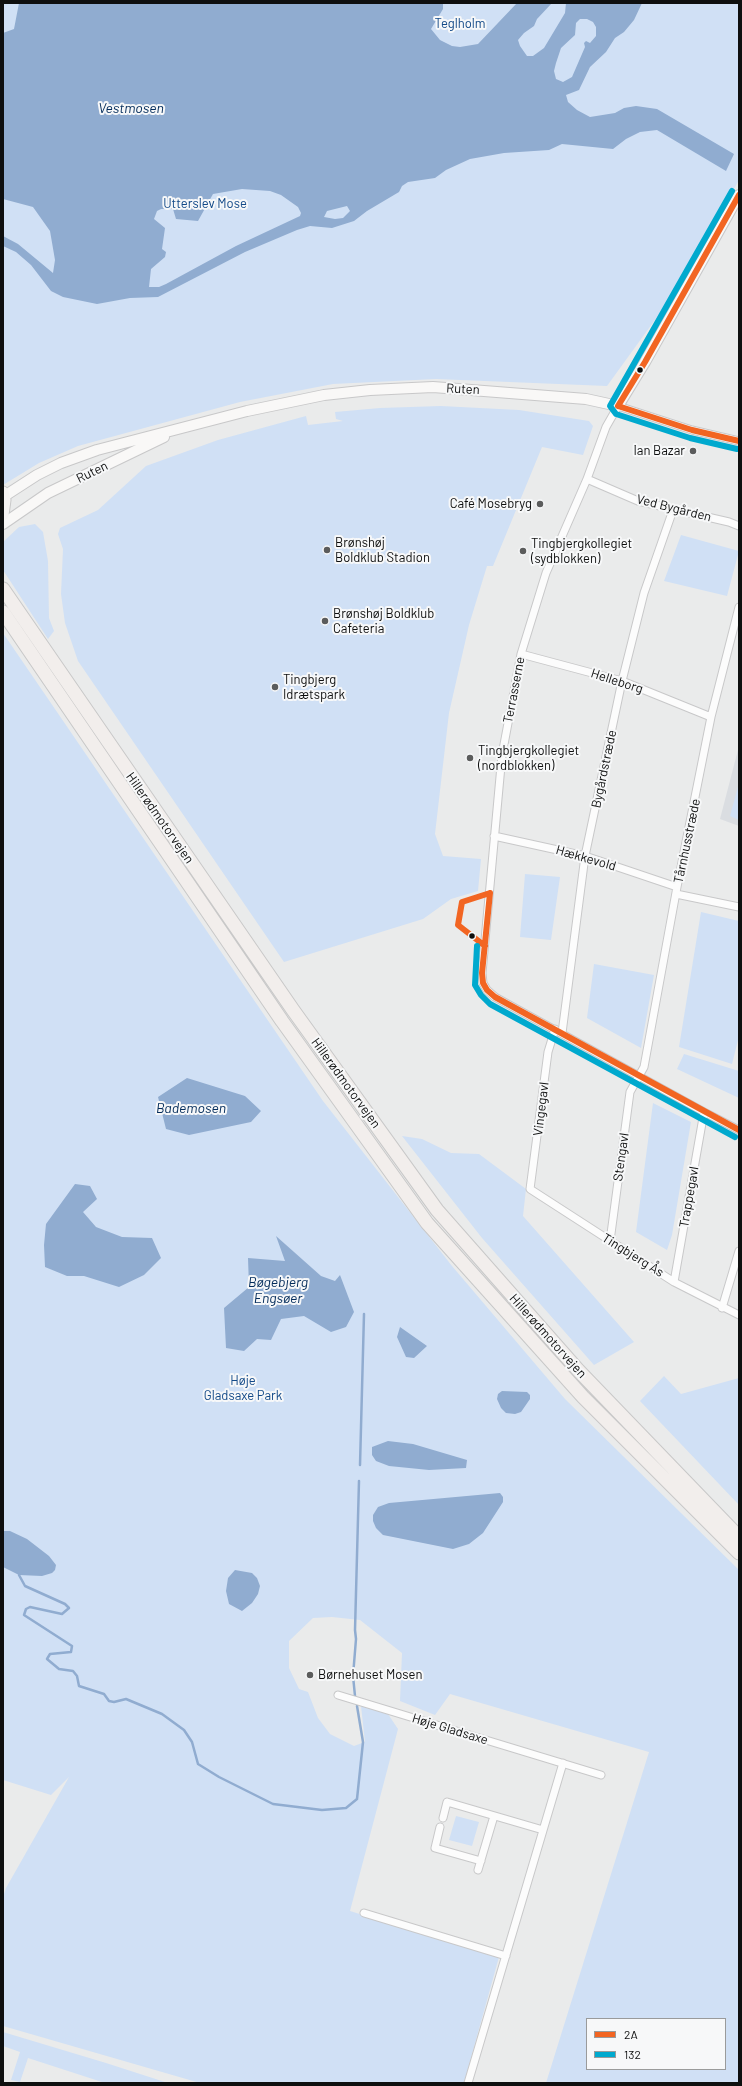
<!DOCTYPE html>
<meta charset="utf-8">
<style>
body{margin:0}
#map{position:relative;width:742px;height:2086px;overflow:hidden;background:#eaebeb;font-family:Barlow,sans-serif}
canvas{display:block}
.frame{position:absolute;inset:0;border:4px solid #0e0f0f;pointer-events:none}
.legend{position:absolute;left:586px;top:2018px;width:140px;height:52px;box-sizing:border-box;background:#f7f8f9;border:1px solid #9a9b9b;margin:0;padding:5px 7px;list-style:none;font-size:12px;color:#0e0f0f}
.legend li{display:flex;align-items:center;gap:8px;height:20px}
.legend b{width:20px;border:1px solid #9a9b9b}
</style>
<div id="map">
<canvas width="742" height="2086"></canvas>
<div class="frame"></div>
<ul class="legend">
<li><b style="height:5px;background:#f26522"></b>2A</li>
<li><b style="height:5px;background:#00a9ce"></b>132</li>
</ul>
</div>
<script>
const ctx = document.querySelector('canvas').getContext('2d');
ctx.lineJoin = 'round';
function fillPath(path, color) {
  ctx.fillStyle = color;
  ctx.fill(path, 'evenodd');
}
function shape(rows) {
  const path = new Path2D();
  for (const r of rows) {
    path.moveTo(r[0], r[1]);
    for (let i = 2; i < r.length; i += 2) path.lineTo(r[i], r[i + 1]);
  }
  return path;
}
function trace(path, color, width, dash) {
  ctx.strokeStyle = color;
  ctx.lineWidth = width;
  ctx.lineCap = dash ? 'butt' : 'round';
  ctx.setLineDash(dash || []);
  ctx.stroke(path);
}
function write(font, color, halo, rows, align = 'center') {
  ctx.font = font + ' Barlow,sans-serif';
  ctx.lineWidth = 4;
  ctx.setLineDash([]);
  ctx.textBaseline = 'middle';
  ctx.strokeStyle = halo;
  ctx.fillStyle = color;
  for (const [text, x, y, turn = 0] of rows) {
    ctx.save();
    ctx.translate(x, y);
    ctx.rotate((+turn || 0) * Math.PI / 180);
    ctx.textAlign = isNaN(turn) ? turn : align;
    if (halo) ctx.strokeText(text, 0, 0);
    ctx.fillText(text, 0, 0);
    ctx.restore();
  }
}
const built = shape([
 [739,746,739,826,720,819]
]);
const green = shape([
 [3,3,739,3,739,180,694,262,673,295,607,386,436,379,333,384,240,402,78,446,39,463,3,485],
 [441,406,519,410,589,421,593,426,583,455,542,447,493,566,487,566,469,625,449,713,435,834,443,856,481,859,478,891,451,899,423,919,284,962,78,661,65,623,61,594,63,549,58,534,60,528,98,510,146,466,218,440,306,416,308,425,343,421,336,419,335,412,380,408],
 [35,524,43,532,48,561,49,618,54,631,48,639,3,570,3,542,19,527],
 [681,535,739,551,727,596,664,581],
 [3,633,323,1101,452,1266,565,1399,739,1570,739,2083,546,2083,649,1752,450,1694,435,1715,400,1701,402,1653,360,1620,332,1617,313,1618,289,1641,289,1668,299,1689,308,1692,318,1718,330,1734,354,1746,365,1742,361,1706,388,1714,398,1729,350,1911,499,1957,464,2083,200,2083,3,2026,3,1897,6,1888,69,1777,51,1795,3,1780],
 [587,2019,725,2019,725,2069,587,2069],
 [739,783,739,820,730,816],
 [525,874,560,877,551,940,520,937],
 [701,912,739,921,739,1036,732,1064,679,1047],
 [594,964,654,975,641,1048,587,1018],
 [684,1054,739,1071,739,1098,677,1069],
 [653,1103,691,1122,672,1235,667,1250,636,1232],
 [402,1136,422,1139,451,1153,479,1154,526,1189,523,1216,634,1342,594,1365,482,1238],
 [664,1376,681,1394,739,1378,739,1505,640,1401],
 [456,1816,479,1822,472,1846,449,1840],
 [3,2032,106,2063,168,2083,105,2083,28,2058,20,2082,11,2080,20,2052,3,2046]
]);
const water = shape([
 [19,3,443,3,443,9,431,29,440,40,452,46,460,47,478,44,517,3,552,3,537,19,534,26,524,33,518,40,520,46,527,56,533,56,544,48,565,13,566,3,642,3,634,20,624,32,615,38,606,52,590,67,579,90,566,95,568,102,577,110,590,117,615,113,624,108,636,106,657,109,734,154,726,171,657,130,640,132,626,139,613,149,562,144,549,150,504,153,470,159,446,170,435,178,408,182,402,186,399,192,367,211,354,221,332,228,310,226,297,230,245,252,158,297,130,298,97,304,63,297,51,291,31,265,16,252,3,246,3,236,18,244,53,273,55,260,50,231,33,207,3,199,3,33,14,29],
 [580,19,587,19,593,22,596,27,596,36,590,43,586,41,584,43,585,47,572,77,563,82,556,79,554,71,556,63,561,48,575,35,576,23],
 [242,189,270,191,281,195,298,207,301,213,300,216,236,246,166,284,159,287,149,287,151,269,165,257,166,252,162,249,165,228,154,219,157,211,161,209,173,209,176,219,198,221,213,194],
 [347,206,350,211,343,218,335,219,324,217,327,211],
 [187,1078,245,1096,261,1111,251,1122,189,1135,166,1129,158,1097],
 [75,1184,90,1186,97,1199,83,1212,96,1227,122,1237,152,1238,161,1258,144,1275,119,1287,84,1276,67,1276,45,1267,44,1245,46,1224],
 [276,1236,321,1276,335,1281,340,1275,354,1312,346,1327,331,1332,304,1316,281,1319,271,1340,257,1339,244,1351,226,1348,224,1308,249,1287,248,1258,285,1261],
 [400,1327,427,1346,414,1358,406,1357,397,1337],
 [502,1391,527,1392,530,1395,530,1399,521,1412,515,1414,506,1413,501,1408,497,1399,498,1394],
 [388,1441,413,1444,467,1460,466,1468,429,1470,389,1466,376,1461,372,1455,372,1447],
 [500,1493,503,1497,503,1502,483,1533,469,1544,453,1549,383,1535,376,1528,373,1521,373,1515,378,1507,389,1503],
 [3,1531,10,1531,27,1539,49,1556,56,1565,55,1570,52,1573,42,1576,19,1575,3,1567],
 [235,1570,252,1573,257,1578,260,1586,258,1594,252,1603,242,1611,229,1604,226,1591,228,1578]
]);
const stream = shape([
 [360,1465,364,1314],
 [19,1575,25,1586,65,1604,69,1608,62,1614,30,1607,26,1609,24,1615,72,1646,71,1652,50,1654,47,1659,59,1669,73,1671,77,1676,79,1686,104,1694,109,1701,114,1702,126,1699,162,1714,184,1730,192,1742,198,1764,219,1777,273,1804,322,1810,346,1808,357,1799,363,1742,357,1706],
 [355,1696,353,1676,356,1639,355,1630,359,1481]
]);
const street = shape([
 [739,441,692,430,618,406,606,427,587,479,546,573,521,654,502,755,482,973,483,983,487,990,495,997,704,1112,739,1130],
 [587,479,638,501,729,522,739,526],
 [521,654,622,681,711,717],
 [494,836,585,856,677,887],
 [676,894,739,907],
 [555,1029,548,1052,530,1189,674,1282,739,1315],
 [562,1033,585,856,622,681,644,593,673,510],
 [610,1241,630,1092,644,1067,677,887,711,717,739,607],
 [674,1282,704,1112],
 [722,1308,739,1251],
 [338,1695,601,1775],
 [443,1818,447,1802,543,1830],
 [440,1827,435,1848,481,1861],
 [478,1870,494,1816],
 [364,1913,506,1956],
 [468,2083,563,1763]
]);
const secondary = shape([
 [3,497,37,475,61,463,97,450,247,411,324,395,370,390,433,387,586,399,618,406,645,362,739,195],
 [3,524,48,493,164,437]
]);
const primary = shape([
 [3,492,5,500,3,515]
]);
const highway = shape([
 [3,589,293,1010,437,1210,578,1370,739,1537],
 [3,612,282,1021,427,1223,583,1397,739,1553]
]);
const bus1 = shape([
 [618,406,645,362,739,195],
 [618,406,692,430,739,441],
 [490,893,482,973,483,983,487,990,495,997,739,1130],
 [485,946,458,925,462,902,490,893]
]);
const bus2 = shape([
 [732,191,610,406,616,414,690,438,737,449],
 [477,946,475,985,481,995,490,1004,735,1137]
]);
const markers = [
 [640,370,3.5,"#0e0f0f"],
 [693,451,4,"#5b5c5c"],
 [540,504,4,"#5b5c5c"],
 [327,550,4,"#5b5c5c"],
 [523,551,4,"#5b5c5c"],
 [325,621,4,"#5b5c5c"],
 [275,687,4,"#5b5c5c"],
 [470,758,4,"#5b5c5c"],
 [472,936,3.5,"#0e0f0f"],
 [310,1675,4,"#5b5c5c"]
];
const parkNames = [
 ["Teglholm",460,24],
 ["Utterslev Mose",205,204],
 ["Høje",243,1381],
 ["Gladsaxe Park",243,1396]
];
const streetNames = [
 ["Ruten",463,389,3],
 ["Ruten",92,472,-26],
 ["Ved Bygården",674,508,14],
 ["Helleborg",617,681,18],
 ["Terrasserne",514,690,-79],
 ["Bygårdstræde",604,769,-78],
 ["Hillerødmotorvejen",160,818,55],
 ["Tårnhusstræde",687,841,-78],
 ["Hækkevold",586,858,16],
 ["Hillerødmotorvejen",346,1083,54],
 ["Vingegavl",541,1109,-83],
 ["Stengavl",621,1157,-82],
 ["Trappegavl",689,1197,-80],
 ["Tingbjerg Ås",633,1255,32],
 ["Hillerødmotorvejen",548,1336,48],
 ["Høje Gladsaxe",450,1729,17]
];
const poiNames = [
 ["Ian Bazar",685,451,"right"],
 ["Café Mosebryg",532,504,"right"],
 ["Brønshøj",335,543],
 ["Boldklub Stadion",335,558],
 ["Tingbjergkollegiet",531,544],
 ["(sydblokken)",531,559],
 ["Brønshøj Boldklub",333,614],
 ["Cafeteria",333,629],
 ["Tingbjerg",283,680],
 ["Idrætspark",283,695],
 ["Tingbjergkollegiet",478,751],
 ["(nordblokken)",478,766],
 ["Børnehuset Mosen",318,1675]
];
const waterNames = [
 ["Vestmosen",131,108],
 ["Bademosen",191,1108],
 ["Bøgebjerg",278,1282],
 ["Engsøer",278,1298]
];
fillPath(built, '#dadde1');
fillPath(green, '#d0e0f5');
fillPath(water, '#90acd0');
trace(stream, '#90acd0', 2.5);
trace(street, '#c8c8c9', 9);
trace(secondary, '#c8c8c9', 12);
trace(primary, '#c8c8c8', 13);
trace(highway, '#c8c8c8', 15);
trace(street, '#fcfcfc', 7);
trace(secondary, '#f9f8f7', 10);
trace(primary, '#f6f4f3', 11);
trace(highway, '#f2eeec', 13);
trace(bus1, '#f26522', 6);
trace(bus2, '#00a9ce', 6);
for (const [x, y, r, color] of markers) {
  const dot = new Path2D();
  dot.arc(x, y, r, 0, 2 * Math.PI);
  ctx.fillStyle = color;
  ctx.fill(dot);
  trace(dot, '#f7f8f9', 1.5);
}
write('13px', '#124988', '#f7f8f9', parkNames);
write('13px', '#0e0f0f', '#f7f8f9', streetNames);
write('13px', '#0e0f0f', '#f7f8f9', poiNames, 'left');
write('italic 14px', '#022b5a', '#f7f8f9', waterNames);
</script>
